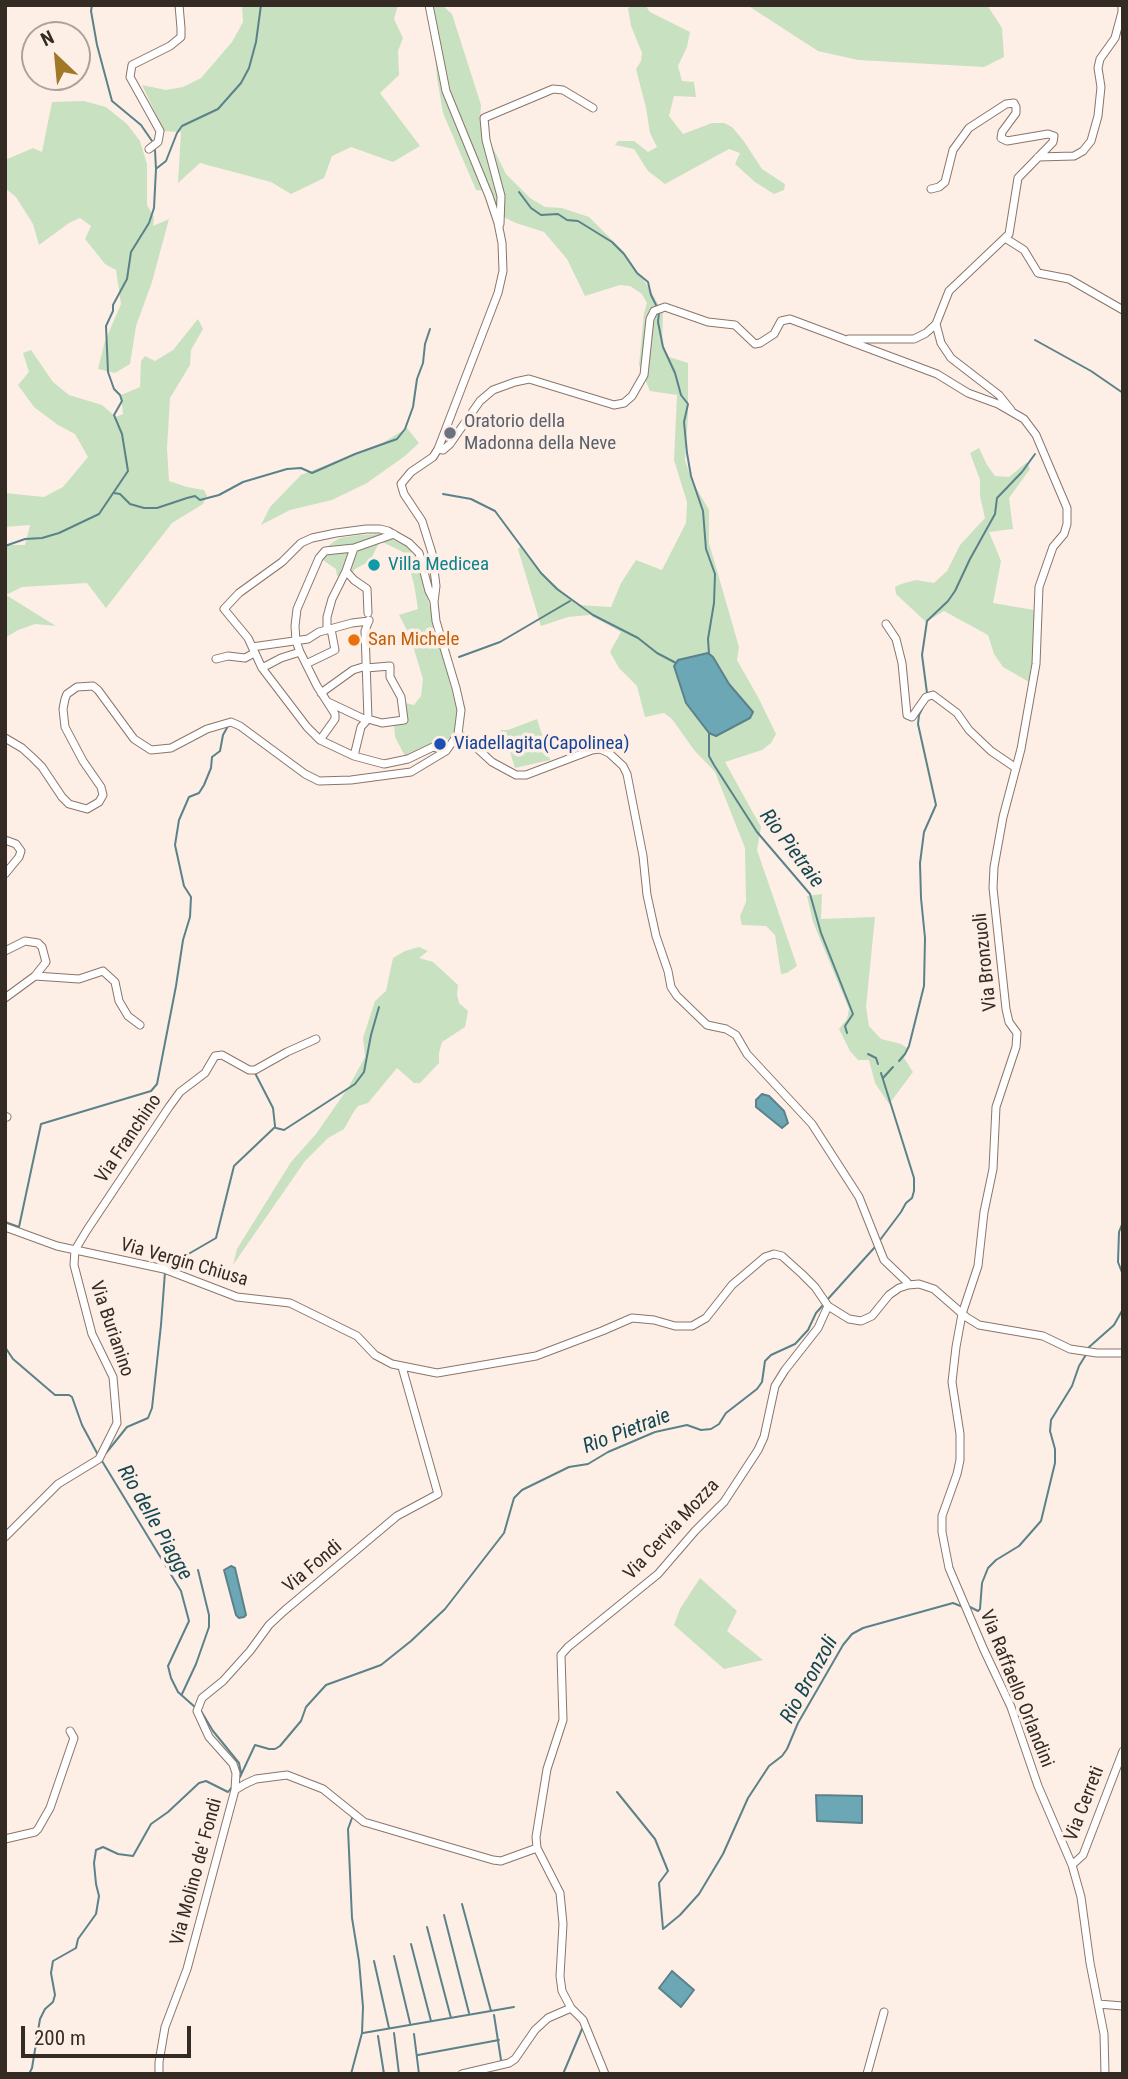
<!DOCTYPE html>
<style>
body{margin:0}
#map{position:relative;width:1128px;height:2079px;overflow:hidden;background:#feefe6;font-family:"Roboto Condensed",sans-serif}
canvas{display:block}
.frame{position:absolute;inset:0;border:7px solid #342b25;pointer-events:none}
.north{position:absolute;left:21px;top:21px;width:70px;height:70px;box-sizing:border-box;background:#feefe6;border:2px solid #ada199;border-radius:50%;rotate:334deg;font-size:19px;font-weight:700;line-height:28px;text-align:center;color:#342b25}
.north::after{content:'';display:block;margin:auto;width:24px;height:32px;background:#a07826;clip-path:polygon(50% 0,100% 100%,50% 72%,0 100%)}
.scale{position:absolute;left:21px;top:2026px;width:170px;height:32px;box-sizing:border-box;border:4px solid #342b25;border-top:0;padding-left:9px;font-size:21px;line-height:24px;white-space:nowrap;color:#342b25;-webkit-text-stroke:5px #feefe6;paint-order:stroke}
</style>
<div id="map">
<canvas width="1128" height="2079"></canvas>
<div class="frame"></div>
<div class="north">N</div>
<div class="scale">200 m</div>
</div>
<script>
const ctx = document.querySelector('canvas').getContext('2d');
ctx.lineJoin = 'round';
function fillPath(path, color) {
  ctx.fillStyle = color;
  ctx.fill(path, 'evenodd');
}
function shape(rows) {
  const path = new Path2D();
  for (const r of rows) {
    path.moveTo(r[0], r[1]);
    for (let i = 2; i < r.length; i += 2) path.lineTo(r[i], r[i + 1]);
  }
  return path;
}
function trace(path, color, width, dash) {
  ctx.strokeStyle = color;
  ctx.lineWidth = width;
  ctx.lineCap = dash ? 'butt' : 'round';
  ctx.setLineDash(dash || []);
  ctx.stroke(path);
}
function write(font, color, halo, rows, align = 'center') {
  ctx.font = font + ' "Roboto Condensed",sans-serif';
  ctx.lineWidth = 7;
  ctx.setLineDash([]);
  ctx.textBaseline = 'middle';
  ctx.strokeStyle = halo;
  ctx.fillStyle = color;
  for (const [text, x, y, turn = 0] of rows) {
    ctx.save();
    ctx.translate(x, y);
    ctx.rotate((+turn || 0) * Math.PI / 180);
    ctx.textAlign = isNaN(turn) ? turn : align;
    if (halo) ctx.strokeText(text, 0, 0);
    ctx.fillText(text, 0, 0);
    ctx.restore();
  }
}
const green = shape([
 [242,5,398,5,394,19,403,38,398,51,399,75,380,93,420,146,393,162,351,147,332,156,324,178,291,194,271,182,200,163,178,183,181,132,164,131,142,85,166,90,183,87,201,78,232,42,243,22],
 [431,5,442,5,452,14,481,105,480,122,506,174,530,198,545,207,562,208,589,217,624,252,649,288,663,313,662,346,669,357,688,363,688,415,685,460,692,481,709,510,709,543,739,647,737,660,759,699,776,734,771,743,762,750,725,762,761,827,757,850,797,966,787,973,781,974,775,935,766,926,742,925,740,916,746,902,745,848,715,772,694,750,672,719,664,713,645,717,637,686,619,668,610,652,621,632,590,615,568,617,541,626,518,549,521,546,543,574,577,605,611,607,621,583,636,560,662,570,686,523,687,502,674,460,677,395,650,391,639,365,644,313,647,303,642,294,630,286,620,285,585,296,567,259,544,232,516,223,499,215,490,191,476,190,443,113,437,78],
 [635,5,645,5,650,12,690,32,687,47,678,66,682,81,694,82,696,97,674,96,669,116,683,134,712,123,724,123,732,127,743,140,762,169,785,184,784,190,774,194,755,182,735,164,740,153,729,149,665,184,648,171,634,149,615,145,618,141,634,141,648,152,657,147,650,133,646,108,636,69,641,61,642,53,631,26,628,8],
 [747,5,987,5,1002,28,1004,57,984,67,858,60,818,51],
 [84,101,106,107,127,124,140,141,147,164,147,205,154,217,153,226,169,219,152,282,136,326,130,364,115,373,98,369,105,341,121,304,116,270,105,264,85,239,91,226,80,218,69,223,39,245,33,224,16,197,5,188,5,160,33,148,42,152,52,102],
 [198,319,203,329,191,350,190,365,170,398,167,449,169,481,187,487,204,490,207,496,203,504,172,523,106,608,87,583,22,587,6,595,56,626,35,624,18,630,5,638,5,545,25,545,30,525,5,527,5,493,44,497,63,487,88,457,75,434,58,425,34,407,18,385,29,372,23,353,31,350,53,382,69,395,102,405,116,417,123,414,121,395,140,387,141,361,145,356,155,361,173,350],
 [407,428,419,443,405,456,367,483,332,500,290,510,261,525,270,507,301,475,384,442],
 [979,448,987,465,995,476,1009,477,1027,462,1030,469,1009,498,1013,529,989,532,1001,561,993,603,1034,610,1034,657,1029,682,1003,667,994,654,988,635,944,611,926,622,896,594,895,587,901,584,916,580,934,583,947,571,960,545,985,518,980,496,980,480,970,453],
 [381,534,410,548,418,562,458,714,457,730,450,738,405,756,395,737,394,723,406,722,405,703,414,705,421,696,423,679,410,636,399,615,418,609,414,584,408,563,403,552,380,541,370,561,355,569,349,576,343,573,337,576,336,569,317,556,333,542,340,538,359,535],
 [537,719,550,760,515,768,510,752,503,749,503,743,496,740,501,730,508,730],
 [822,894,821,919,875,917,866,1007,869,1026,881,1039,901,1044,907,1048,904,1058,913,1072,889,1104,875,1083,869,1060,858,1060,850,1051,839,1029,847,1019,849,1009,813,922,807,896],
 [419,947,428,951,419,958,433,962,458,985,457,995,459,1003,468,1011,465,1027,442,1042,439,1053,439,1063,420,1083,414,1083,397,1068,368,1103,358,1106,353,1113,344,1129,328,1138,305,1161,233,1265,237,1249,291,1162,316,1134,348,1088,365,1057,363,1038,375,1001,386,991,393,958,405,951],
 [700,1578,737,1611,727,1631,763,1660,724,1669,674,1625,680,1609]
]);
const water = shape([
 [708,653,713,657,729,684,753,712,750,718,716,736,709,733,686,703,674,666,678,660,708,653],
 [762,1094,769,1096,784,1111,788,1123,782,1128,756,1107,756,1100,762,1094],
 [231,1566,235,1568,246,1615,244,1617,239,1618,236,1615,224,1570,231,1566],
 [816,1795,862,1796,862,1823,817,1821,816,1795],
 [672,1971,694,1990,681,2007,659,1988,672,1971]
]);
const stream = shape([
 [92,5,91,11,97,45,112,101,141,125,152,141],
 [157,168,166,161,177,133,182,126,218,109,241,83,249,68,256,42,261,5],
 [519,192,531,208,541,215,558,214,567,220,578,221,612,242,624,254,637,273,648,282,651,295,657,307],
 [659,312,658,322,663,347,675,373,681,395,688,404,684,422,687,453,691,476,703,511,706,549,715,574,714,603,708,639,709,654],
 [1035,340,1091,371,1123,393],
 [114,493,120,494,130,504,144,508,157,508,187,498,195,496,200,500,219,495,243,482,287,469,301,468,312,473,355,454,397,439,405,429,413,407,417,379,423,363,425,344,430,329],
 [443,494,471,499,495,511,541,573,557,589,593,615,638,638,657,653,676,663],
 [5,546,25,539,42,538,59,533,99,514,128,471,122,434,114,415,122,401,120,395,114,389,108,372,106,326,113,311,113,305,127,279,131,252,149,223,154,208,156,169,155,150],
 [459,657,500,642,570,601],
 [927,693,922,655,927,621,948,601,955,591,970,559,995,514,997,498,1022,472,1035,454],
 [709,733,709,756,714,765,757,832,810,894,821,933,853,1014,845,1026,847,1033],
 [868,1054,876,1058,878,1064],
 [899,1061,905,1054,909,1046,924,986,925,938,921,898,920,863,924,832,936,805,918,724,919,715,923,707],
 [255,1073,273,1108,275,1126],
 [883,1078,893,1067],
 [276,1128,284,1130,355,1084,364,1072,371,1035,379,1007],
 [5,1222,19,1227,41,1124,151,1091,157,1084,176,986,183,940,190,917,191,897,184,886,175,845,179,820,189,797,199,793,204,785,211,768,212,757,220,751,223,735,228,726],
 [1123,1222,1119,1232,1118,1262,1123,1275],
 [880,1240,901,1212,906,1203,912,1198,914,1191,914,1178,881,1073],
 [166,1267,216,1238,234,1166,275,1127],
 [827,1300,875,1247],
 [5,1347,13,1359,55,1395,69,1395,72,1397,82,1425,97,1453],
 [1088,1348,1114,1325,1123,1309],
 [106,1453,127,1427,148,1418,152,1408,161,1325,165,1272],
 [102,1461,181,1591,189,1621,168,1666,171,1678,178,1692,196,1708],
 [968,1608,970,1607,978,1611,980,1609,982,1583,988,1568,996,1560,1019,1546,1041,1521,1055,1463,1055,1449,1050,1431,1051,1420,1072,1386,1079,1366,1087,1353],
 [182,1694,196,1664,209,1627,209,1615,198,1570],
 [201,1711,213,1731,239,1763,241,1773],
 [240,1777,255,1745,269,1749,275,1749,280,1746,301,1721,306,1707,326,1685,381,1665,411,1641,445,1609,504,1533,514,1498,522,1490,569,1467,588,1464,608,1452,655,1432,687,1425,701,1430,711,1429,719,1424,726,1413,757,1389,762,1382,765,1361,771,1355,795,1344,808,1330,816,1313,824,1304],
 [617,1792,655,1839,668,1871,659,1883,663,1929],
 [462,1904,491,2011],
 [444,1915,469,2013],
 [427,1927,451,2018],
 [663,1929,680,1915,699,1894,723,1854,748,1798,769,1766,782,1756,787,1749,798,1723,843,1645,852,1634,863,1628,953,1603,963,1607],
 [411,1944,431,2021],
 [394,1956,410,2023],
 [374,1961,389,2028],
 [494,2015,501,2060],
 [363,2033,514,2007],
 [394,2033,399,2074],
 [414,2034,419,2074],
 [378,2036,384,2074],
 [418,2055,499,2040],
 [29,2074,32,2068,40,2019,45,2009,53,2002,55,1995,51,1973,53,1961,76,1948,78,1939,96,1914,99,1896,96,1884,94,1863,96,1850,103,1847,118,1854,133,1856,151,1824,168,1812,199,1783,206,1781,228,1792,232,1787],
 [351,2074,362,2033,363,2007,359,1961,352,1918,348,1829,352,1818],
 [563,2074,582,2029]
]);
const minor = shape([
 [149,149,158,142,160,131,130,77,132,65,170,46,181,37,181,28,179,5],
 [1038,157,1074,156,1083,151,1091,141,1098,116,1101,87,1098,68,1100,59,1115,38,1122,12,1122,5],
 [500,224,501,196,486,140,484,118,553,89,563,90,593,108],
 [1005,238,1024,250,1038,273,1069,279,1123,310],
 [936,324,941,343,951,358,999,395,1011,410],
 [849,339,914,339,926,333,936,324,949,291,1009,234,1018,178,1053,142,1054,136,1048,134,1007,141,1001,138,1002,132,1016,113,1016,107,1014,103,1006,104,969,128,953,150,945,182,939,187,931,189],
 [438,449,443,450,450,444,480,401,493,390,515,382,529,379,614,405,624,403,632,396,644,375,650,319,654,311,665,307,708,322,735,325,755,344,760,343,774,334,781,321,790,319,937,374,968,393,998,404,1024,419,1036,435,1067,508,1067,524,1064,534,1053,547,1039,587,1036,664,1021,749,1003,817,994,867,993,888,1006,1009,1009,1022,1017,1033,1016,1047,996,1107,993,1169,984,1212,978,1266,962,1314,956,1347,952,1382,960,1434,960,1460,957,1474,942,1516,942,1532,949,1568,984,1650,1011,1707,1038,1786,1072,1865,1081,1897,1090,1963,1104,2034,1105,2074],
 [354,548,346,571,354,580,367,589,368,613],
 [434,601,429,591,419,553,409,543,388,531,380,529,366,529,336,533,312,538,301,543,282,562,239,593,224,609,248,638,262,668,307,727,320,740,354,756,384,764,408,759,433,747,446,751],
 [886,624,896,639,902,663,907,715,912,717,926,697,933,695,957,713,969,730,991,751,1016,768],
 [327,630,327,617,332,599,346,571],
 [252,647,308,639,319,632,352,623,369,621],
 [216,659,228,656,245,658,254,653],
 [306,664,335,650,331,629],
 [262,668,281,658,300,652],
 [366,668,390,666,390,677,401,697,404,720,382,723,368,719],
 [321,693,353,670,366,666],
 [328,702,366,720],
 [458,734,468,740,492,762,516,775,526,775,592,750,600,749,609,753,623,766,627,774,643,856,647,895,656,936,668,971,671,987,677,996,707,1025,726,1029,736,1035,747,1054,812,1124,859,1197,884,1260,907,1282,908,1285],
 [5,738,22,748,33,758,42,767,62,797,69,804,87,809,99,802,103,795,101,787,83,761,65,727,63,709,65,699,67,694,77,687,93,686,98,690,134,739,151,750,171,748,207,729,231,722,240,726,305,774,319,781,351,780,411,772,446,751,458,734,461,710,456,688,436,621,434,602,436,586,432,553,422,521,404,494,401,484,411,472,433,457,438,449,498,293,503,271,502,243,498,223,489,196,446,91,429,5],
 [320,740,335,719,335,714,317,686,300,652,296,641,295,626,297,609,319,558,325,551,354,548,394,534],
 [354,756,361,727,368,719,365,631,369,620],
 [5,840,16,844,21,851,19,857,5,874],
 [5,951,25,941,38,943,42,947,46,962,35,976,5,998],
 [35,976,79,979,103,971,115,982,119,1001,128,1016,140,1025],
 [5,1116,7,1117],
 [5,1227,57,1246,164,1269,237,1297,290,1303,357,1336,375,1355,392,1364,437,1373,536,1356,602,1331,632,1318,654,1320,675,1326,692,1326,706,1318,732,1285,765,1257,774,1254,782,1256,802,1274,815,1287,828,1306,849,1319,861,1321,872,1316,889,1295,899,1288,908,1285,919,1284,934,1289,966,1317,979,1325,1043,1336,1070,1349,1097,1353,1123,1353],
 [5,1537,58,1484,99,1459,117,1423,113,1377,92,1334,74,1265,75,1250,87,1230,169,1107,180,1092,205,1073,215,1056,222,1055,249,1070,255,1070,287,1052,316,1039],
 [235,1790,236,1773,233,1764,209,1737,197,1711,202,1698,223,1681,250,1651,269,1625,284,1611,397,1516,438,1494,402,1367],
 [5,1839,35,1832,38,1829,50,1808,74,1738,70,1731],
 [1072,1865,1083,1855,1123,1751],
 [1098,2004,1123,2006],
 [571,2008,562,1991,560,1976,563,1924,560,1893,537,1848,536,1837,547,1769,563,1720,561,1655,568,1647,658,1574,695,1531,724,1502,758,1450,764,1437,775,1386,785,1370,818,1328,828,1306],
 [159,2074,159,2062,165,2027,187,1969,235,1790,245,1784,256,1779,287,1775,323,1789,364,1822,493,1860,501,1861,537,1848],
 [462,2074,509,2063,515,2059,535,2030,548,2018,571,2008,583,2020,605,2074],
 [867,2074,884,2012]
]);
const markers = [
 [450,433,7,"#6b7280"],
 [374,565,7,"#0f9aa8"],
 [354,640,7,"#e8710a"],
 [440,744,7,"#1a4fb4"]
];
const worshipNames = [
 ["Oratorio della",464,422],
 ["Madonna della Neve",464,444]
];
const cultureNames = [
 ["Villa Medicea",388,565]
];
const foodNames = [
 ["San Michele",368,640]
];
const transitNames = [
 ["Viadellagita(Capolinea)",454,744]
];
const streetNames = [
 ["Via Bronzuoli",986,962,-96],
 ["Via Franchino",129,1139,-56],
 ["Via Vergin Chiusa",184,1263,16],
 ["Via Burianino",111,1329,71],
 ["Via Cervia Mozza",672,1530,-47],
 ["Via Fondi",313,1567,-40],
 ["Via Raffaello Orlandini",1016,1689,68],
 ["Via Cerreti",1085,1804,-69],
 ["Via Molino de' Fondi",197,1872,-75]
];
const waterNames = [
 ["Rio Pietraie",791,849,53],
 ["Rio Pietraie",627,1432,-21],
 ["Rio delle Piagge",154,1523,60],
 ["Rio Bronzoli",810,1680,-61]
];
fillPath(green, '#c8e1c1');
fillPath(water, '#6ca7b6');
trace(water, '#5b828a', 2);
trace(stream, '#5b828a', 2);
trace(minor, '#8c7569', 9);
trace(minor, '#fff', 7);
for (const [x, y, r, color] of markers) {
  const dot = new Path2D();
  dot.arc(x, y, r, 0, 2 * Math.PI);
  ctx.fillStyle = color;
  ctx.fill(dot);
  trace(dot, '#feefe6', 2.5);
}
write('19px', '#5b616d', '#feefe6', worshipNames, 'left');
write('19px', '#0d838f', '#feefe6', cultureNames, 'left');
write('19px', '#c56008', '#feefe6', foodNames, 'left');
write('19px', '#164399', '#feefe6', transitNames, 'left');
write('19px', '#342b25', '#feefe6', streetNames);
write('italic 21px', '#134854', '#feefe6', waterNames);
</script>
